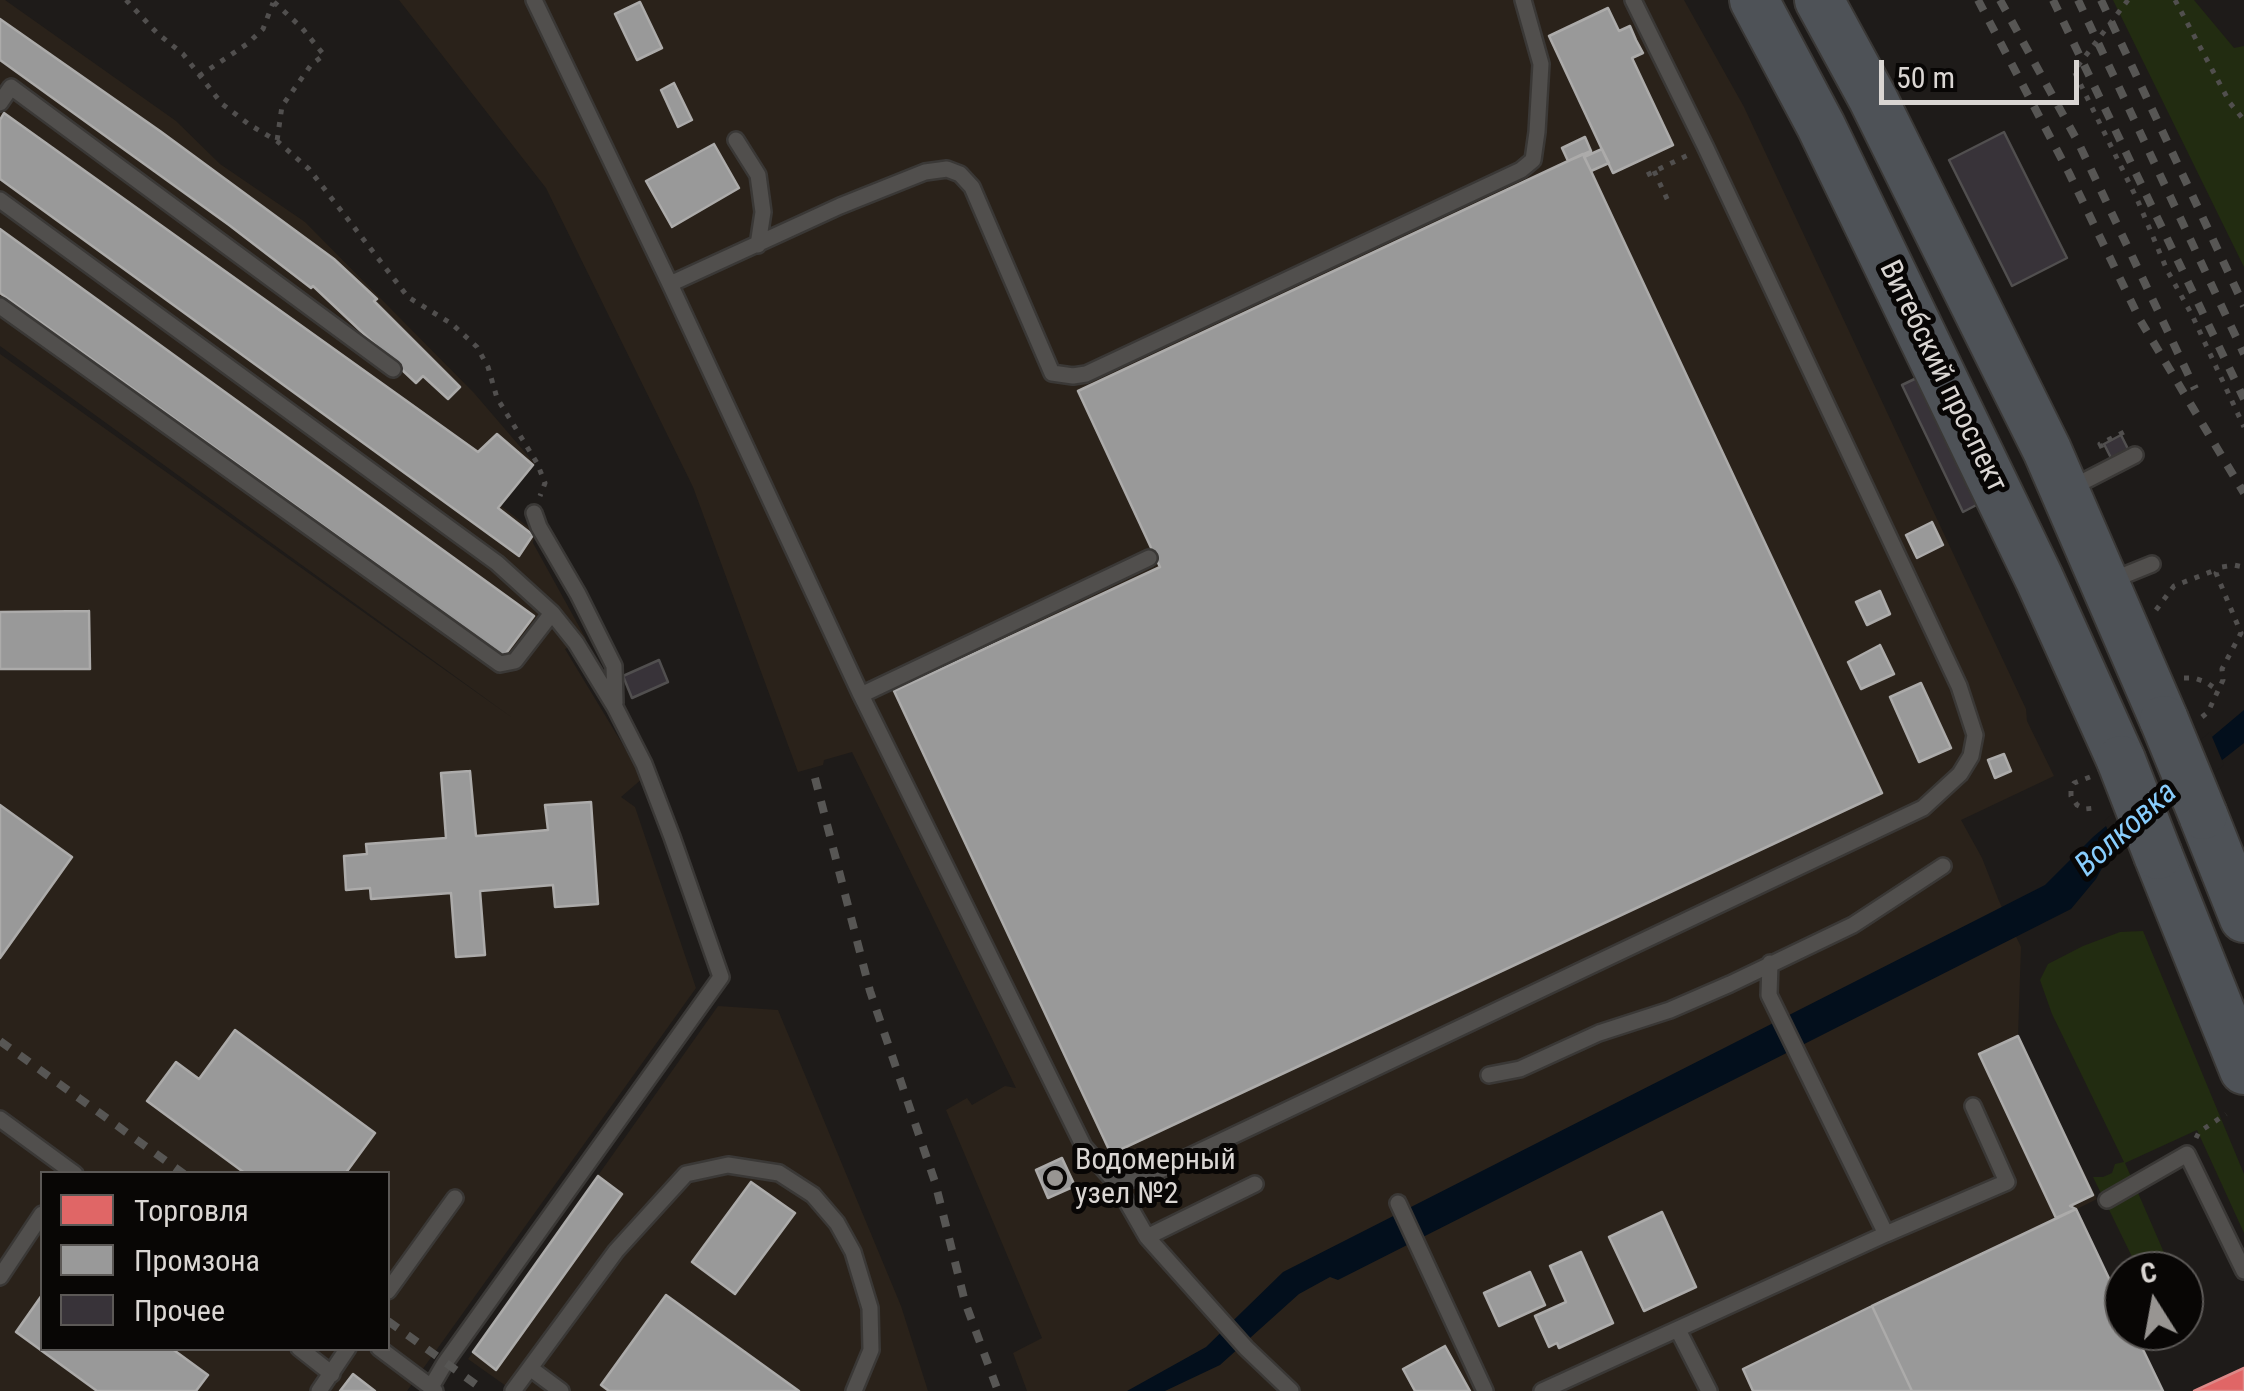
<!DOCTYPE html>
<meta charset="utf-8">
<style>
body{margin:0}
#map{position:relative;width:2244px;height:1391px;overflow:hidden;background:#1e1b19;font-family:"Roboto Condensed",sans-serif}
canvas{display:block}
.legend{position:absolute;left:40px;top:1171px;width:350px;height:180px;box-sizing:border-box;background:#080605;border:2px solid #5c5957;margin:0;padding:12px 18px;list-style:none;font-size:30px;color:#dad6d3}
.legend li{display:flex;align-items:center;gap:20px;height:50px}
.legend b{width:50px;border:2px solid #5c5957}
.north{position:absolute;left:2104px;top:1251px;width:100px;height:100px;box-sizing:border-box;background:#080605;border:2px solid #5c5957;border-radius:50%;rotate:349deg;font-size:28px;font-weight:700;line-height:40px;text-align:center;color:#dad6d3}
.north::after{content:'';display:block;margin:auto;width:35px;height:45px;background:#989592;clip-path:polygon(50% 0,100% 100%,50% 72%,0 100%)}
.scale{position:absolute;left:1879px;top:60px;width:200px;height:45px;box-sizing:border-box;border:5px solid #dad6d3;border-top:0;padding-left:12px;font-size:30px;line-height:35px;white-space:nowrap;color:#dad6d3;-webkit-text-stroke:8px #080605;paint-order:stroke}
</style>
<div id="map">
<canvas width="2244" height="1391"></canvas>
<ul class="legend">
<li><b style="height:28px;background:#e06666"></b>Торговля</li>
<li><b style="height:28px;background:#999"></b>Промзона</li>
<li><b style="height:28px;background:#383339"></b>Прочее</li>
</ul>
<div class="north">С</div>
<div class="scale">50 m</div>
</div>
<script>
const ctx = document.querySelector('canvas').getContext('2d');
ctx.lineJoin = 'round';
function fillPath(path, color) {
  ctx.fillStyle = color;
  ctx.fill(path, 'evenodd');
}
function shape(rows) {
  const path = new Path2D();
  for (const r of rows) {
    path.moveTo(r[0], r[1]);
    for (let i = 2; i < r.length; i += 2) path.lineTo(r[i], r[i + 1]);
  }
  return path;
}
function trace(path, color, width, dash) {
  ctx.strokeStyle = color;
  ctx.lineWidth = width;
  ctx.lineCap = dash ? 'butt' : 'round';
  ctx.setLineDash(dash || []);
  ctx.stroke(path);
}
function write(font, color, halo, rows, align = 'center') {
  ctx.font = font + ' "Roboto Condensed",sans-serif';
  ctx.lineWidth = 10;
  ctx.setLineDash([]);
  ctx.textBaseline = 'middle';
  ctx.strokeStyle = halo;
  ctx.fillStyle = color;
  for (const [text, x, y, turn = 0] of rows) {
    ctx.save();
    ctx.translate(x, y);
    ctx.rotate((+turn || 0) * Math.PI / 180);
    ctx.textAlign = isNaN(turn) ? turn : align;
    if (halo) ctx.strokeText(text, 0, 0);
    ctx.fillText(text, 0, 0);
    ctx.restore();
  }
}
const built = shape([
 [0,0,5,0,176,121,220,164,305,222,474,393,535,464,501,506,535,532,533,543,586,639,565,649,643,778,621,797,635,807,696,988,407,1391,0,1391,0,354,514,719,0,346],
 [42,1174,388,1174,388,1348,42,1348],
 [399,0,1684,0,1744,107,2026,709,2027,721,2054,776,1961,820,1982,858,1999,901,2021,947,2018,1036,2097,1199,2077,1209,2124,1309,2124,1331,2134,1331,2163,1391,1027,1391,1013,1353,1042,1338,946,1110,967,1098,972,1105,1005,1086,1016,1088,852,752,824,760,823,765,798,772,693,487,546,188],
 [718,1006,778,1010,901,1306,928,1391,513,1391,468,1359]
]);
const green = shape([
 [2113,0,2194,0,2234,48,2244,46,2244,267],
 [2143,931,2244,1174,2244,1233,2197,1130,2125,1163,2172,1271,2139,1271,2093,1177,2103,1177,2112,1173,2115,1164,2124,1162,2052,1014,2040,980,2048,964,2083,946,2120,932]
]);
const water = shape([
 [2244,710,2244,743,2134,829,2112,850,2096,879,2071,909,1338,1280,1330,1277,1299,1294,1220,1365,1165,1391,1127,1391,1206,1347,1283,1272,2045,885,2093,837]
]);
const pier = shape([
 [2210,732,2224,765,2138,832,2117,853,2104,821]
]);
const shops = shape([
 [2244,1368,2244,1391,2194,1391,2244,1368]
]);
const industry = shape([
 [640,2,662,48,637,60,615,14,640,2],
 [1608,8,1619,31,1630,26,1636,40,1643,53,1632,58,1673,145,1613,173,1549,36,1608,8],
 [0,19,160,131,334,259,377,299,374,301,460,387,448,399,423,376,416,383,313,286,311,288,229,225,0,60,0,19],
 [674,83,692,120,678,127,661,90,674,83],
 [4,113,478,452,497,434,533,465,498,508,533,535,519,556,0,179,0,120,4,113],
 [1585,137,1591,151,1568,161,1562,148,1585,137],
 [714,144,739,188,672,227,646,181,714,144],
 [1602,149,1609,163,1591,171,1584,157,1602,149],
 [1583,154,1882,793,1111,1154,894,691,1160,567,1078,391,1583,154],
 [0,229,534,616,504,656,0,293,0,229],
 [1932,522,1943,545,1917,558,1906,535,1932,522],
 [1880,591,1890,614,1867,625,1856,602,1880,591],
 [89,611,90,669,0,669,0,612,89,611],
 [1880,645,1894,674,1861,689,1848,662,1880,645],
 [1921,683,1951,748,1919,762,1890,697,1921,683],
 [2004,754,2011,771,1995,778,1988,760,2004,754],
 [470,771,476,836,548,830,545,805,591,802,598,904,555,907,553,885,480,891,485,955,456,957,451,893,371,899,370,888,346,890,344,856,367,854,366,844,446,838,441,773,470,771],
 [0,805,72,857,0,958,0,805],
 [235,1030,375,1133,345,1174,246,1174,147,1101,176,1062,199,1079,235,1030],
 [2018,1036,2093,1195,2070,1206,2076,1209,2056,1218,1979,1054,2018,1036],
 [1062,1158,1075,1186,1048,1198,1036,1170,1062,1158],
 [598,1176,622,1194,496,1370,473,1352,598,1176],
 [751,1182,795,1213,735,1294,692,1262,751,1182],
 [2076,1209,2124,1310,2124,1331,2134,1331,2163,1391,1912,1391,1872,1306,2076,1209],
 [1662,1212,1696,1287,1644,1311,1609,1237,1662,1212],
 [1581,1252,1613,1323,1559,1348,1557,1343,1549,1347,1535,1316,1566,1302,1550,1266,1581,1252],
 [1530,1272,1545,1305,1499,1326,1484,1293,1530,1272],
 [42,1295,42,1348,171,1348,208,1375,196,1391,97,1391,16,1332,42,1295],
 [666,1295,799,1391,609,1391,601,1385,666,1295],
 [1872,1306,1912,1391,1753,1391,1743,1369,1872,1306],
 [1445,1346,1470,1391,1415,1391,1403,1369,1445,1346],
 [353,1374,375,1391,340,1391,353,1374]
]);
const building = shape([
 [2004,132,2067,258,2012,286,1949,160,2004,132],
 [1927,373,1988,499,1963,512,1902,385,1927,373],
 [2121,435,2130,453,2113,462,2104,444,2121,435],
 [659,660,668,682,632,698,623,676,659,660]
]);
const path = shape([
 [126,0,157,33,183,54,222,104,250,125,277,141,309,169,408,297,452,324,477,347,488,367,497,398,537,463,545,483,540,496],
 [2128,0,2074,71,2137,199,2167,270,2192,315,2244,427],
 [2175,0,2230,103,2244,120],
 [274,2,302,28,324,55,311,65,282,106,277,141],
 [199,76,247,44,263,29,273,3],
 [1654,171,1669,203],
 [1647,175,1690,154],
 [2102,448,2100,444,2124,432,2127,439],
 [2156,610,2174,586,2218,569],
 [2184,678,2194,678,2206,682,2213,687,2216,692],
 [2202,717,2208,712,2223,680,2222,669,2241,633,2216,573,2218,569,2222,567,2234,565,2244,567],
 [2090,777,2074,783,2071,788,2071,796,2077,805,2085,809,2095,808,2098,805],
 [2196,1138,2199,1132,2226,1114]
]);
const service = shape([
 [534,0,670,284,861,695,1084,1147,1116,1183,1150,1175,1923,808,1960,774,1971,756,1975,735,1959,686,1705,146,1633,0],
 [0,103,11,87,393,369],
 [736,140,758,175,763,212,758,245],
 [0,200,497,563,552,613,576,643,615,707,644,764,672,837,721,977,445,1363,431,1387,435,1391],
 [670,284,840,206,925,172,947,169,960,174,972,187,1052,373,1073,376,1086,374,1521,170,1533,160,1537,132,1541,64,1523,0],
 [0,306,500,664,515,661,552,613],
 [2069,489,2135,455],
 [534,513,539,527,578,594,614,666,615,703],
 [2110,581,2152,564],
 [861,695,1149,558],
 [1770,963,1769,995,1886,1234],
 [1489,1075,1520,1069,1599,1033,1670,1010,1730,984,1853,925,1943,866],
 [0,1119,75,1174],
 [1116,1183,1147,1237,1246,1348,1291,1391],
 [2107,1200,2187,1154,2244,1271],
 [1398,1203,1485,1391],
 [1147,1237,1255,1184],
 [0,1277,42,1214],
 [388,1291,455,1198],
 [1678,1330,1709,1391],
 [299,1348,332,1374],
 [379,1348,431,1387],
 [530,1368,561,1391],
 [319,1391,348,1348],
 [513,1391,616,1251,686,1174,728,1165,779,1173,813,1195,837,1223,853,1252,870,1308,871,1350,854,1391],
 [1542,1391,1886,1234,2007,1182,1973,1106]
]);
const primary = shape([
 [1754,0,1821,126,2039,578,2121,760],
 [1819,0,1873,99,2047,450,2164,720],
 [2203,815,2244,918],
 [2158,855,2244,1070]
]);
const rail = shape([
 [1978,0,2069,173,2140,320,2244,493],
 [2000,0,2078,142,2195,389],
 [2053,0,2244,399],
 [2078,0,2244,354],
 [2101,0,2244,306],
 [815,778,870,991,935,1182,965,1302,998,1391],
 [0,1041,184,1174],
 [388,1321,485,1391]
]);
const primaryBridge = shape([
 [2164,720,2203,815],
 [2121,760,2158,855]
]);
const markers = [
 [1055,1178,10,"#989592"]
];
const streetNames = [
 ["Витебский проспект",1942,377,64]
];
const poiNames = [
 ["Водомерный",1075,1161],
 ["узел №2",1075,1195]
];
const waterNames = [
 ["Волковка",2127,830,-42]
];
fillPath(built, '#2a221a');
fillPath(green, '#222c11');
fillPath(water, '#030f1c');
fillPath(pier, '#1e1b19');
fillPath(shops, '#e06666');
trace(shops, '#de8887', 2.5);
fillPath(industry, '#999');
trace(industry, '#acabaa', 2.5);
fillPath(building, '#383339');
trace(building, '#514f4f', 2.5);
trace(service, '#3a3836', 20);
trace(primary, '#3a3836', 52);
trace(path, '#514f4e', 5, [5, 8]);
trace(service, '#514f4d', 15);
trace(primary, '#4e5257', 48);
trace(rail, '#575654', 8, [12, 12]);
trace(primaryBridge, '#3a3836', 52, []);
trace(primaryBridge, '#4e5257', 48);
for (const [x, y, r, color] of markers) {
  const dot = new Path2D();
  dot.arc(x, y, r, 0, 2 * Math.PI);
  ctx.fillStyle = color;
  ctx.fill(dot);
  trace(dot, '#080605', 4);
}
write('30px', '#dad6d3', '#080605', streetNames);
write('30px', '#dad6d3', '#080605', poiNames, 'left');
write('italic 32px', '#88cdfd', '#080605', waterNames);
</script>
